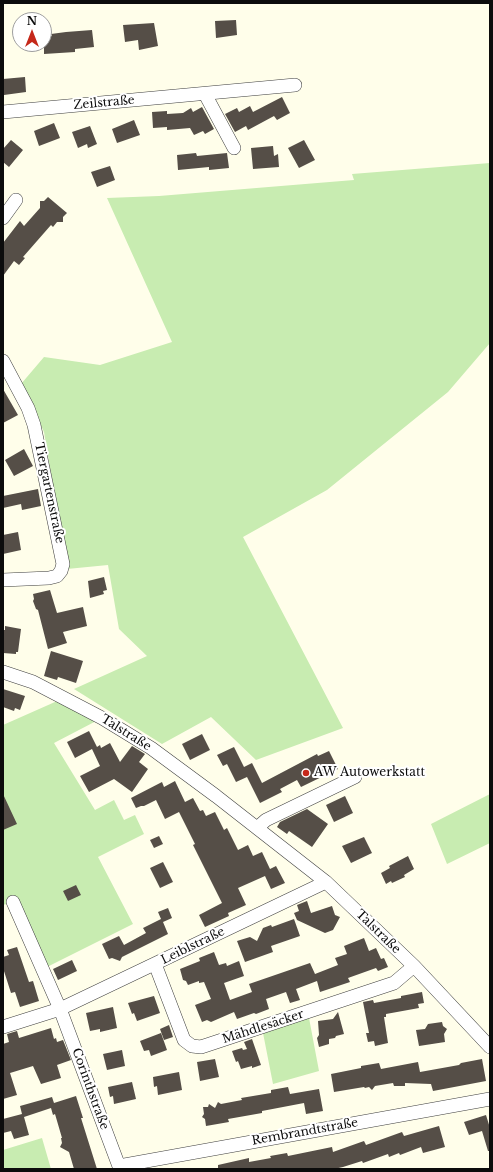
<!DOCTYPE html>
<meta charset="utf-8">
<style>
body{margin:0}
#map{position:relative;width:493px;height:1172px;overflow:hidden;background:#fffeea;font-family:"Libre Baskerville",serif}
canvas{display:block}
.frame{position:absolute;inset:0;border:4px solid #0c0c0c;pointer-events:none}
.north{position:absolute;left:12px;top:12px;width:40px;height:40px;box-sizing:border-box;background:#fff;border:1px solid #9e9e9e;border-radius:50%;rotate:0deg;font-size:11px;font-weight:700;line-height:16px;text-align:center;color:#0c0c0c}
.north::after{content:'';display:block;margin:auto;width:14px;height:18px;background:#c5281a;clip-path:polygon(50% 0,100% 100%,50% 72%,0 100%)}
</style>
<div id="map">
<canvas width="493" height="1172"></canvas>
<div class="frame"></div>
<div class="north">N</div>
</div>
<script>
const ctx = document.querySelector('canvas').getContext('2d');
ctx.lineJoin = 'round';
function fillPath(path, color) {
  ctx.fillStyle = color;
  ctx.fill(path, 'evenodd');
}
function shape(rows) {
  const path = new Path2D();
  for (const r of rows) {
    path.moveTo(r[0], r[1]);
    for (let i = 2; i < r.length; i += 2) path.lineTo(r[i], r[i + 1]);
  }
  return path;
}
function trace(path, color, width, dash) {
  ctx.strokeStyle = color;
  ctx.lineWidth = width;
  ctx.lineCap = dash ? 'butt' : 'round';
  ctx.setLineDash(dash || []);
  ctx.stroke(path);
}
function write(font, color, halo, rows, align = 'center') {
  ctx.font = font + ' "Libre Baskerville",serif';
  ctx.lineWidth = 4;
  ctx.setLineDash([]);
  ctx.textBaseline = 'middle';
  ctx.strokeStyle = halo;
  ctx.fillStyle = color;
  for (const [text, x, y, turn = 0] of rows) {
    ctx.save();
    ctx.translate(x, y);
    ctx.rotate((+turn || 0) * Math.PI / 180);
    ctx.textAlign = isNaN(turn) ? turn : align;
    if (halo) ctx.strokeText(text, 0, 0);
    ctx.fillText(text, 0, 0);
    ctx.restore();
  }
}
const green = shape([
 [490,163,490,343,448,392,327,490,243,537,343,728,256,760,211,717,162,744,74,689,147,656,119,629,108,565,67,569,44,432,21,384,44,357,100,365,172,342,107,198,159,196,354,180,352,174],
 [64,698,102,718,54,743,95,810,114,800,124,820,135,815,144,834,98,857,133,924,43,969,13,902,3,905,3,725],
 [490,794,490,843,447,864,431,824],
 [309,1018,319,1071,273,1084,263,1033],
 [42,1138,51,1169,3,1169,3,1150]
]);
const building = shape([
 [236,20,237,35,216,38,215,21],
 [154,23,158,46,139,50,138,40,125,42,123,25],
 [92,30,94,47,75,49,75,52,44,54,44,36,52,36,51,34,66,32],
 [25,77,26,92,4,95,3,79],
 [282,97,290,113,277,120,274,116,248,130,246,126,235,132,225,114,237,108,239,112,250,106,253,112],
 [202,107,214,129,205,134,203,131,194,135,190,128,167,130,167,127,153,128,152,112,167,111,167,114,183,113,191,108,193,112],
 [134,120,140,135,117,143,112,129],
 [54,123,60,138,39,146,34,131],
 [90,126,97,144,88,148,87,144,78,148,72,132],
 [11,140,23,150,9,167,3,162,3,149],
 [304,140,315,160,299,168,288,148],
 [273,146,274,156,278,154,279,167,253,169,251,148],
 [196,153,197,156,227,153,229,168,209,170,209,167,178,170,177,155],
 [110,166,115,180,97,187,91,172],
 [48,197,67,213,63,217,63,222,57,222,53,227,51,225,23,257,25,258,19,265,14,261,3,276,3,243,20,221,24,226,40,208,40,201,44,201],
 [3,389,18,415,3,423],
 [24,449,33,466,14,476,5,460],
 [38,489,41,506,22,510,21,504,3,508,3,496],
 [18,532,21,550,3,554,3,535],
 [104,577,107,590,103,591,104,594,90,598,88,581],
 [50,590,57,613,83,607,87,626,63,632,67,643,48,649,38,610,36,609,33,601,34,599,33,594],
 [5,626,21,629,18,652,16,652,16,654,3,653,3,630,5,630],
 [51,651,83,661,76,683,58,677,57,680,44,676],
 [3,689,25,696,20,710,15,708,14,711,3,707],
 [89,731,97,747,100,745,101,748,110,743,120,762,132,746,145,754,139,762,148,769,132,792,114,779,89,792,80,776,100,766,92,749,75,758,67,742],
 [202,734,210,750,190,760,182,744],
 [234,747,244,767,252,763,262,783,317,754,318,756,329,751,338,769,301,787,297,780,280,789,282,792,260,803,247,777,236,782,227,764,223,766,217,755],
 [175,781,185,802,193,798,200,811,203,810,206,816,215,812,224,830,227,828,238,850,248,845,253,856,262,852,270,869,276,866,285,883,271,889,265,876,238,888,246,905,228,913,229,916,205,927,199,915,222,903,193,845,195,844,179,812,165,819,156,800,144,806,141,806,136,808,131,798,162,782,164,787],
 [3,794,17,824,3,830],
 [345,796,353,813,334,822,326,805],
 [307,809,328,824,312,847,289,831,287,834,277,827,280,822],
 [159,836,163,844,154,848,150,840],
 [364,837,372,853,351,863,342,846],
 [408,856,414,869,404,875,405,877,392,883,391,881,386,884,381,873,390,868,389,866],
 [163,862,173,882,160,888,150,868],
 [76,885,81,895,68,901,63,891],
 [307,901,311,913,332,906,335,915,340,917,333,930,325,933,297,920,294,913,299,911,297,905],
 [168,908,172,918,163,922,168,934,122,957,120,961,112,958,109,959,102,944,119,936,124,945,146,933,143,928,161,919,158,912],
 [294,919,300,936,271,946,273,952,245,962,237,941,250,937,257,941,263,928,271,925,272,927],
 [364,938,369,951,376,948,381,959,384,958,388,967,378,971,376,968,348,978,350,982,320,992,317,981,296,989,300,1000,290,1003,286,992,266,999,269,1009,256,1014,254,1013,237,1019,234,1012,211,1022,207,1020,202,1022,195,1005,211,999,204,982,199,983,199,981,188,985,186,981,183,980,180,969,200,961,199,958,214,952,219,965,226,963,227,966,239,961,244,976,224,983,230,1000,252,992,249,984,310,963,315,974,338,965,335,958,347,954,344,946],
 [17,947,29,982,33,981,39,1001,20,1007,15,992,11,993,3,968,3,957,9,955,7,950],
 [72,960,77,971,58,980,53,969],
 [422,992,424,1003,418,1004,419,1008,386,1014,386,1017,384,1017,388,1043,375,1046,374,1041,368,1042,366,1033,369,1033,363,1002,373,1000,374,1003,401,998,401,996],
 [154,996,160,1013,137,1021,134,1013,132,1014,128,1003],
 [113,1007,117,1028,100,1032,100,1029,90,1031,86,1013],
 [338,1012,344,1034,336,1036,335,1038,329,1039,329,1044,319,1047,317,1038,319,1035,318,1021,333,1019],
 [442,1022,443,1026,447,1029,444,1034,445,1042,419,1046,416,1030,425,1029,428,1024],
 [169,1025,173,1037,164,1040,160,1029],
 [51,1028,54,1039,56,1038,57,1042,63,1040,71,1060,57,1065,61,1078,41,1084,33,1066,10,1073,17,1095,3,1099,3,1044,9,1042,7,1034,17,1031,19,1038],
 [161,1033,167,1050,151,1056,149,1050,144,1051,140,1041],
 [252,1039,261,1065,252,1068,252,1066,241,1069,238,1061,236,1062,232,1051,242,1048,243,1050,247,1049,244,1042],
 [122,1050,125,1066,107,1070,103,1054],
 [215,1059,219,1077,200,1081,197,1062],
 [482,1059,486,1081,433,1091,431,1084,405,1083,405,1086,394,1086,393,1083,375,1086,372,1090,369,1087,365,1088,364,1087,334,1092,331,1074,361,1068,361,1066,379,1063,381,1069,418,1062,420,1072,459,1065,461,1063],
 [179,1072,182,1090,158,1095,157,1086,154,1087,153,1077],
 [132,1082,136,1099,114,1104,113,1096,110,1097,108,1087],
 [288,1087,290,1094,319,1089,323,1111,306,1114,304,1103,262,1111,262,1113,228,1119,229,1122,206,1126,205,1119,202,1117,204,1114,203,1107,208,1107,209,1104,215,1108,218,1102,221,1104,242,1100,241,1098,271,1093,271,1090],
 [76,1096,83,1118,81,1118,97,1169,74,1169,69,1152,60,1147,62,1143,61,1138,62,1138,55,1114,53,1115,51,1108,24,1117,29,1135,14,1139,11,1131,3,1133,3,1119,22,1114,20,1106,52,1097,54,1103],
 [486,1115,490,1128,490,1151,488,1151,482,1131,469,1135,464,1122],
 [439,1126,445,1147,423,1153,421,1147,400,1155,399,1153,389,1157,388,1154,363,1163,362,1161,343,1167,334,1169,218,1169,218,1165,249,1158,249,1162,271,1158,270,1156,287,1153,288,1156,332,1147,333,1152,364,1141,366,1145,402,1132,404,1136]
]);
const minor = shape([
 [205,94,234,148],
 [3,112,295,85],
 [3,218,16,200],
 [3,580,49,578,57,576,61,571,63,564,34,425,28,408,3,361],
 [3,672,33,682,102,718,151,748,216,796,326,882,414,966,490,1047],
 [257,828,266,820,355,777],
 [13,902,60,1009,120,1169],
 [155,964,184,1040,192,1046,201,1047,394,983,414,966],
 [3,1027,60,1009,326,882],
 [119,1166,490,1099]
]);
const markers = [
 [306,773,4,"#c5281a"]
];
const streetNames = [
 ["Zeilstraße",104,103,-5],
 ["Tiergartenstraße",49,493,78],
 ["Talstraße",126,733,32],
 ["Talstraße",378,932,44],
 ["Leiblstraße",193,946,-26],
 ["Mähdlesäcker",263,1027,-18],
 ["Corinthstraße",90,1089,70],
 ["Rembrandtstraße",305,1132,-10]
];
const poiNames = [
 ["AW Autowerkstatt",314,773]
];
fillPath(green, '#c8ecb1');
fillPath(building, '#554e47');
trace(minor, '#3f3f3f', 14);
trace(minor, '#fff', 13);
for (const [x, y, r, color] of markers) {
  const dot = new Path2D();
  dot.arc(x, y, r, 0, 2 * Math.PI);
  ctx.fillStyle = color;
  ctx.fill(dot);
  trace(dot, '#fff', 1.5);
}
write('12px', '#0c0c0c', '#fff', streetNames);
write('12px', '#0c0c0c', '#fff', poiNames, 'left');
</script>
